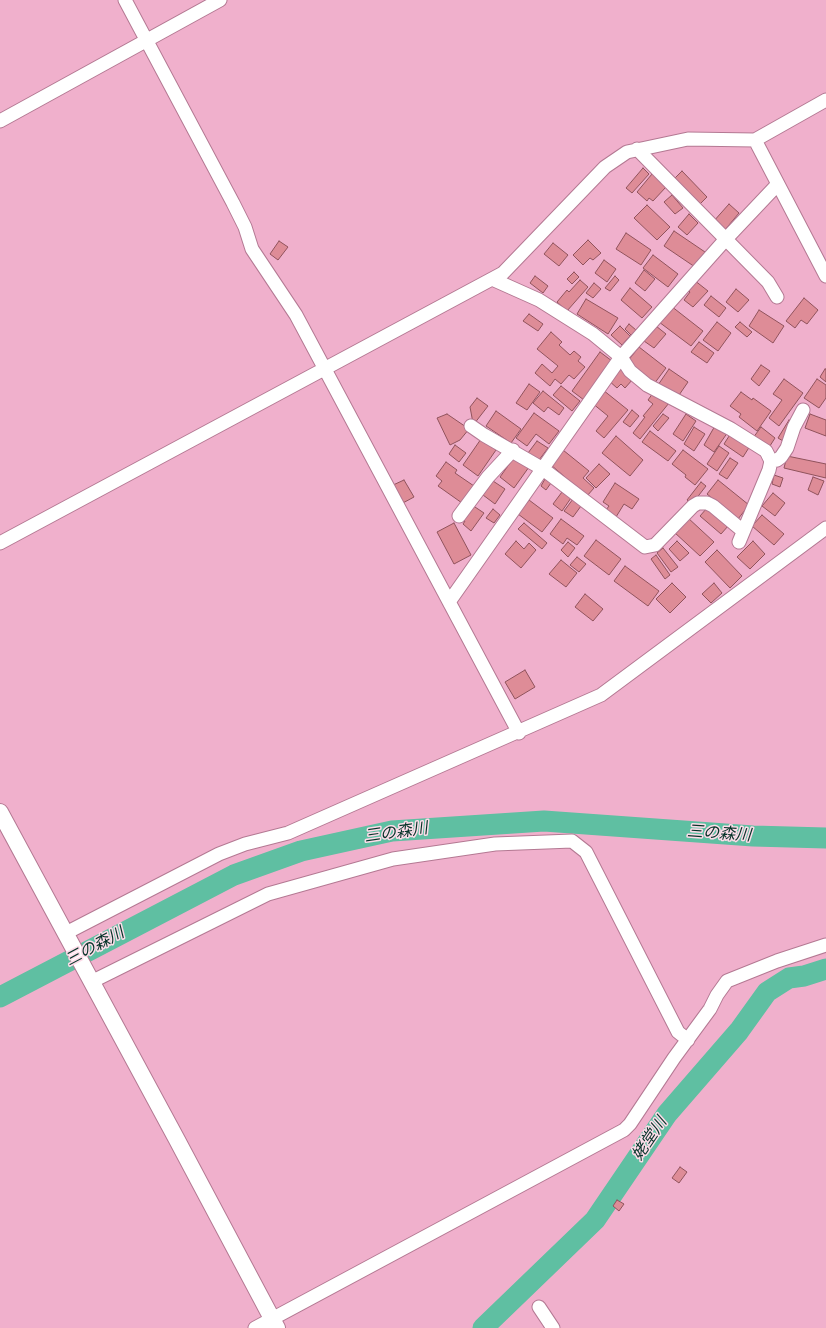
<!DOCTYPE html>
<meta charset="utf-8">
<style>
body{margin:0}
canvas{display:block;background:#f0b0cc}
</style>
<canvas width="826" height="1328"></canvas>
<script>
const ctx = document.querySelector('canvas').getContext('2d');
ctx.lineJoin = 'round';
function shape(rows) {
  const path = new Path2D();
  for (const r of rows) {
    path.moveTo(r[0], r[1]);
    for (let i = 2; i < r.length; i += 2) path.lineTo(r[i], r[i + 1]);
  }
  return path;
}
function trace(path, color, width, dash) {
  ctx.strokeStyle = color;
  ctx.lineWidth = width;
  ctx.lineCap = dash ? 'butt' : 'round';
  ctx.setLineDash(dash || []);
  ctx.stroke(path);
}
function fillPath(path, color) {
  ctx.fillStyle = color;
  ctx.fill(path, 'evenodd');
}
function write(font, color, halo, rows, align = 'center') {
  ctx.font = font + ' Signika,"Noto Sans JP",sans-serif';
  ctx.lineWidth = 3;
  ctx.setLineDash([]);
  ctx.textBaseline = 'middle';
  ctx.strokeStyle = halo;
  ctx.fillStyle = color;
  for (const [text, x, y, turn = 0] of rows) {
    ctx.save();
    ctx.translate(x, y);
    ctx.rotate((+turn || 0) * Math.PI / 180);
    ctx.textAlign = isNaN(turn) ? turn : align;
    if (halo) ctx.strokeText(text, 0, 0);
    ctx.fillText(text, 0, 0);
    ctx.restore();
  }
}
const river = shape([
 [0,997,234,875,301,851,392,831,544,821,753,836,826,838],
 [483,1328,595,1220,667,1114,739,1031,767,992,789,978,804,976,826,969]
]);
const building = shape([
 [643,168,649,174,632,193,626,188,643,168],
 [682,171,707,197,700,204,674,179,682,171],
 [652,174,666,187,653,201,649,198,647,201,637,192,652,174],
 [672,195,683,208,675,214,664,202,672,195],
 [729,204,739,213,724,231,713,222,729,204],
 [647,205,670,227,657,240,634,218,647,205],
 [689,214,698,223,687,235,678,227,689,214],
 [674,231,705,252,695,267,664,246,674,231],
 [626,233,651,250,641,265,616,249,626,233],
 [588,240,601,253,593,260,590,258,583,265,573,255,588,240],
 [279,241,288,247,278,260,270,254,279,241],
 [553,243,568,255,559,266,544,254,553,243],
 [653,255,678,274,668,287,643,268,653,255],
 [604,260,616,269,607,282,595,273,604,260],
 [644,270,655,279,645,291,635,283,644,270],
 [574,272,579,277,572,284,567,279,574,272],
 [535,276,548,286,543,293,530,283,535,276],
 [615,276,619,280,610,291,605,288,615,276],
 [580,280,588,287,567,311,557,302,567,290,569,292,580,280],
 [694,280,708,291,693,307,684,300,690,292,687,289,694,280],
 [594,283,601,289,593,298,586,293,594,283],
 [630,288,652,307,642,318,621,300,630,288],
 [736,289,749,300,738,312,726,302,736,289],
 [711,296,726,308,719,317,704,305,711,296],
 [804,298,818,310,807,324,801,320,795,328,786,321,804,298],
 [586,299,618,318,608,334,577,314,586,299],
 [671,306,703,331,691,346,659,322,671,306],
 [759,310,784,326,773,343,749,326,759,310],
 [529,314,543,324,538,331,523,321,529,314],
 [717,322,731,333,718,351,703,340,717,322],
 [740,322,752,332,747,337,735,327,740,322],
 [629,324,636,330,631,335,625,329,629,324],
 [620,326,630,336,622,345,611,335,620,326],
 [656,326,666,334,654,348,644,341,656,326],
 [551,332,562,342,559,345,570,355,574,351,581,357,578,361,585,367,574,379,569,375,561,384,555,379,550,386,535,373,542,364,552,373,558,366,537,349,551,332],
 [699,342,714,353,707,363,691,352,699,342],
 [639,347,666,368,654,384,627,362,639,347],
 [600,352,612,361,584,400,572,391,600,352],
 [761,365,770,371,759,386,751,379,761,365],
 [620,367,633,379,625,388,621,384,617,388,608,380,620,367],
 [669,369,688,382,677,398,658,385,669,369],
 [825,369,826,369,826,382,820,377,825,369],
 [784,379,803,393,779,426,769,418,782,400,773,394,784,379],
 [817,379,826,385,826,398,819,408,804,398,817,379],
 [529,384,540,392,527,410,516,403,529,384],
 [561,386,580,401,572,411,553,395,561,386],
 [603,390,628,410,604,438,596,431,608,416,592,403,603,390],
 [543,391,564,408,559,415,548,407,544,412,533,403,543,391],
 [741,392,752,400,753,398,771,411,757,431,739,417,741,414,730,406,741,392],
 [653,393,669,403,640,439,633,433,645,417,643,416,653,404,648,400,653,393],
 [477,398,488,406,474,424,473,423,470,407,477,398],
 [632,410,639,416,630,427,623,422,632,410],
 [496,411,521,429,511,443,486,426,496,411],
 [534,413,559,431,549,444,536,434,527,446,516,438,534,413],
 [447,414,469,429,460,440,450,445,437,418,447,414],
 [663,414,669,418,658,431,653,426,663,414],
 [686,414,696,421,683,441,673,434,686,414],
 [810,414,826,420,826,436,805,428,810,414],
 [789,420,793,422,783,441,778,438,789,420],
 [716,424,728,432,714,452,704,445,716,424],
 [694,427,705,434,694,451,684,444,694,427],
 [761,427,775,438,768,449,753,438,761,427],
 [650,431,676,451,668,461,642,442,650,431],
 [731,433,750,446,743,457,724,444,731,433],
 [616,436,643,460,630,476,602,453,616,436],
 [481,439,496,450,478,476,463,465,481,439],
 [537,441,548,448,539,460,528,453,537,441],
 [455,445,466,453,459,462,449,454,455,445],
 [719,446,729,453,717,471,707,464,719,446],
 [563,450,589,471,583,478,594,488,587,496,563,479,565,477,551,465,563,450],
 [683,450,708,469,695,485,685,477,686,475,672,464,683,450],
 [515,456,529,467,514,488,500,477,515,456],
 [787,456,826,464,826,478,784,468,787,456],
 [730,458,738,463,727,479,719,474,730,458],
 [446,462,457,470,455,473,474,486,462,503,438,486,442,481,436,476,446,462],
 [599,464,610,474,596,488,586,478,599,464],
 [774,475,783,478,780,487,772,484,774,475],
 [813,477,824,481,818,495,808,490,813,477],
 [545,479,551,483,546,490,541,486,545,479],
 [404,480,414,497,401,504,391,486,404,480],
 [718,480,749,505,738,519,707,494,718,480],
 [493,481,505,489,495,504,483,495,493,481],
 [701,482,706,486,692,504,687,500,701,482],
 [615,483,639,499,632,509,624,504,616,517,606,510,609,506,603,502,615,483],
 [562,492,571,498,562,511,553,504,562,492],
 [773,493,785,503,775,516,762,506,773,493],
 [573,499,581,506,573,517,564,511,573,499],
 [529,500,553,518,542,532,518,514,529,500],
 [472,505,484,513,471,531,463,524,465,521,462,519,472,505],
 [707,508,729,525,721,534,700,516,707,508],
 [493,509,500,515,494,523,486,518,493,509],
 [762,515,784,534,774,545,752,526,762,515],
 [687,517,714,542,700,556,674,532,687,517],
 [561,519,584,536,577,545,567,538,563,544,550,534,561,519],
 [454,523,471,555,454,564,437,532,454,523],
 [524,523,547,543,542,549,518,529,524,523],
 [596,540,621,559,609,575,584,556,596,540],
 [516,541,524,549,529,543,536,550,521,568,505,554,516,541],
 [677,541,689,553,680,561,669,549,677,541],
 [753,541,765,554,750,569,737,557,753,541],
 [568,542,575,548,568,557,561,550,568,542],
 [663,548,678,567,671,572,657,553,663,548],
 [717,550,742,576,730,588,705,562,717,550],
 [656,555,670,575,665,579,651,559,656,555],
 [577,557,586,564,579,572,570,565,577,557],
 [561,560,577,573,566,587,549,574,561,560],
 [625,566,659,591,648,606,614,581,625,566],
 [672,583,686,597,670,613,656,599,672,583],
 [714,583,722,593,711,603,702,594,714,583],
 [585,594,603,609,593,621,575,607,585,594],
 [525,670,535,687,515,699,505,682,525,670],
 [680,1167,687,1172,679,1183,672,1178,680,1167],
 [617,1200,624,1204,619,1211,613,1206,617,1200]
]);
const minor = shape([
 [125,0,233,203,245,227,252,249,296,315,519,733],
 [0,121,220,0],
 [755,140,826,276],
 [637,149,768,282,777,297],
 [492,279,539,300,593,334,621,357,630,371,647,385,731,429,766,451,771,461,769,470,739,542],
 [471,426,484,435,543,469,645,547,655,545,693,506,698,503,707,503,713,506,743,531],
 [771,461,777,460,781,457,787,448,794,427,803,410],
 [459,516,488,477,513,450],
 [0,543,503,273,605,167,627,152,688,139,755,140,826,100],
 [449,602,621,357,725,240,777,185],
 [66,933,219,854,245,844,288,833,601,695,826,528],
 [91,982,268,894,393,859,495,844,572,841,586,852,678,1032,688,1040],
 [539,1307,553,1328],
 [255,1328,624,1130,630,1124,674,1058,710,1009,717,995,727,981,777,961,826,945]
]);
const tertiary = shape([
 [0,812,176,1138,277,1328]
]);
const waterNames = [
 ["三の森川",396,833,-8],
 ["三の森川",719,834,4],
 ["三の森川",95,947,-28],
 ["姥堂川",650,1139,-56]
];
trace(river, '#5fbfa2', 21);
fillPath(building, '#de8c97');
trace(building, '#90535c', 1);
trace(minor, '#b47993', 15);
trace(tertiary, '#b47993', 18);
trace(minor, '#fff', 13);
trace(tertiary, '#fff', 16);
write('italic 16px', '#053328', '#fddce9', waterNames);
</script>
